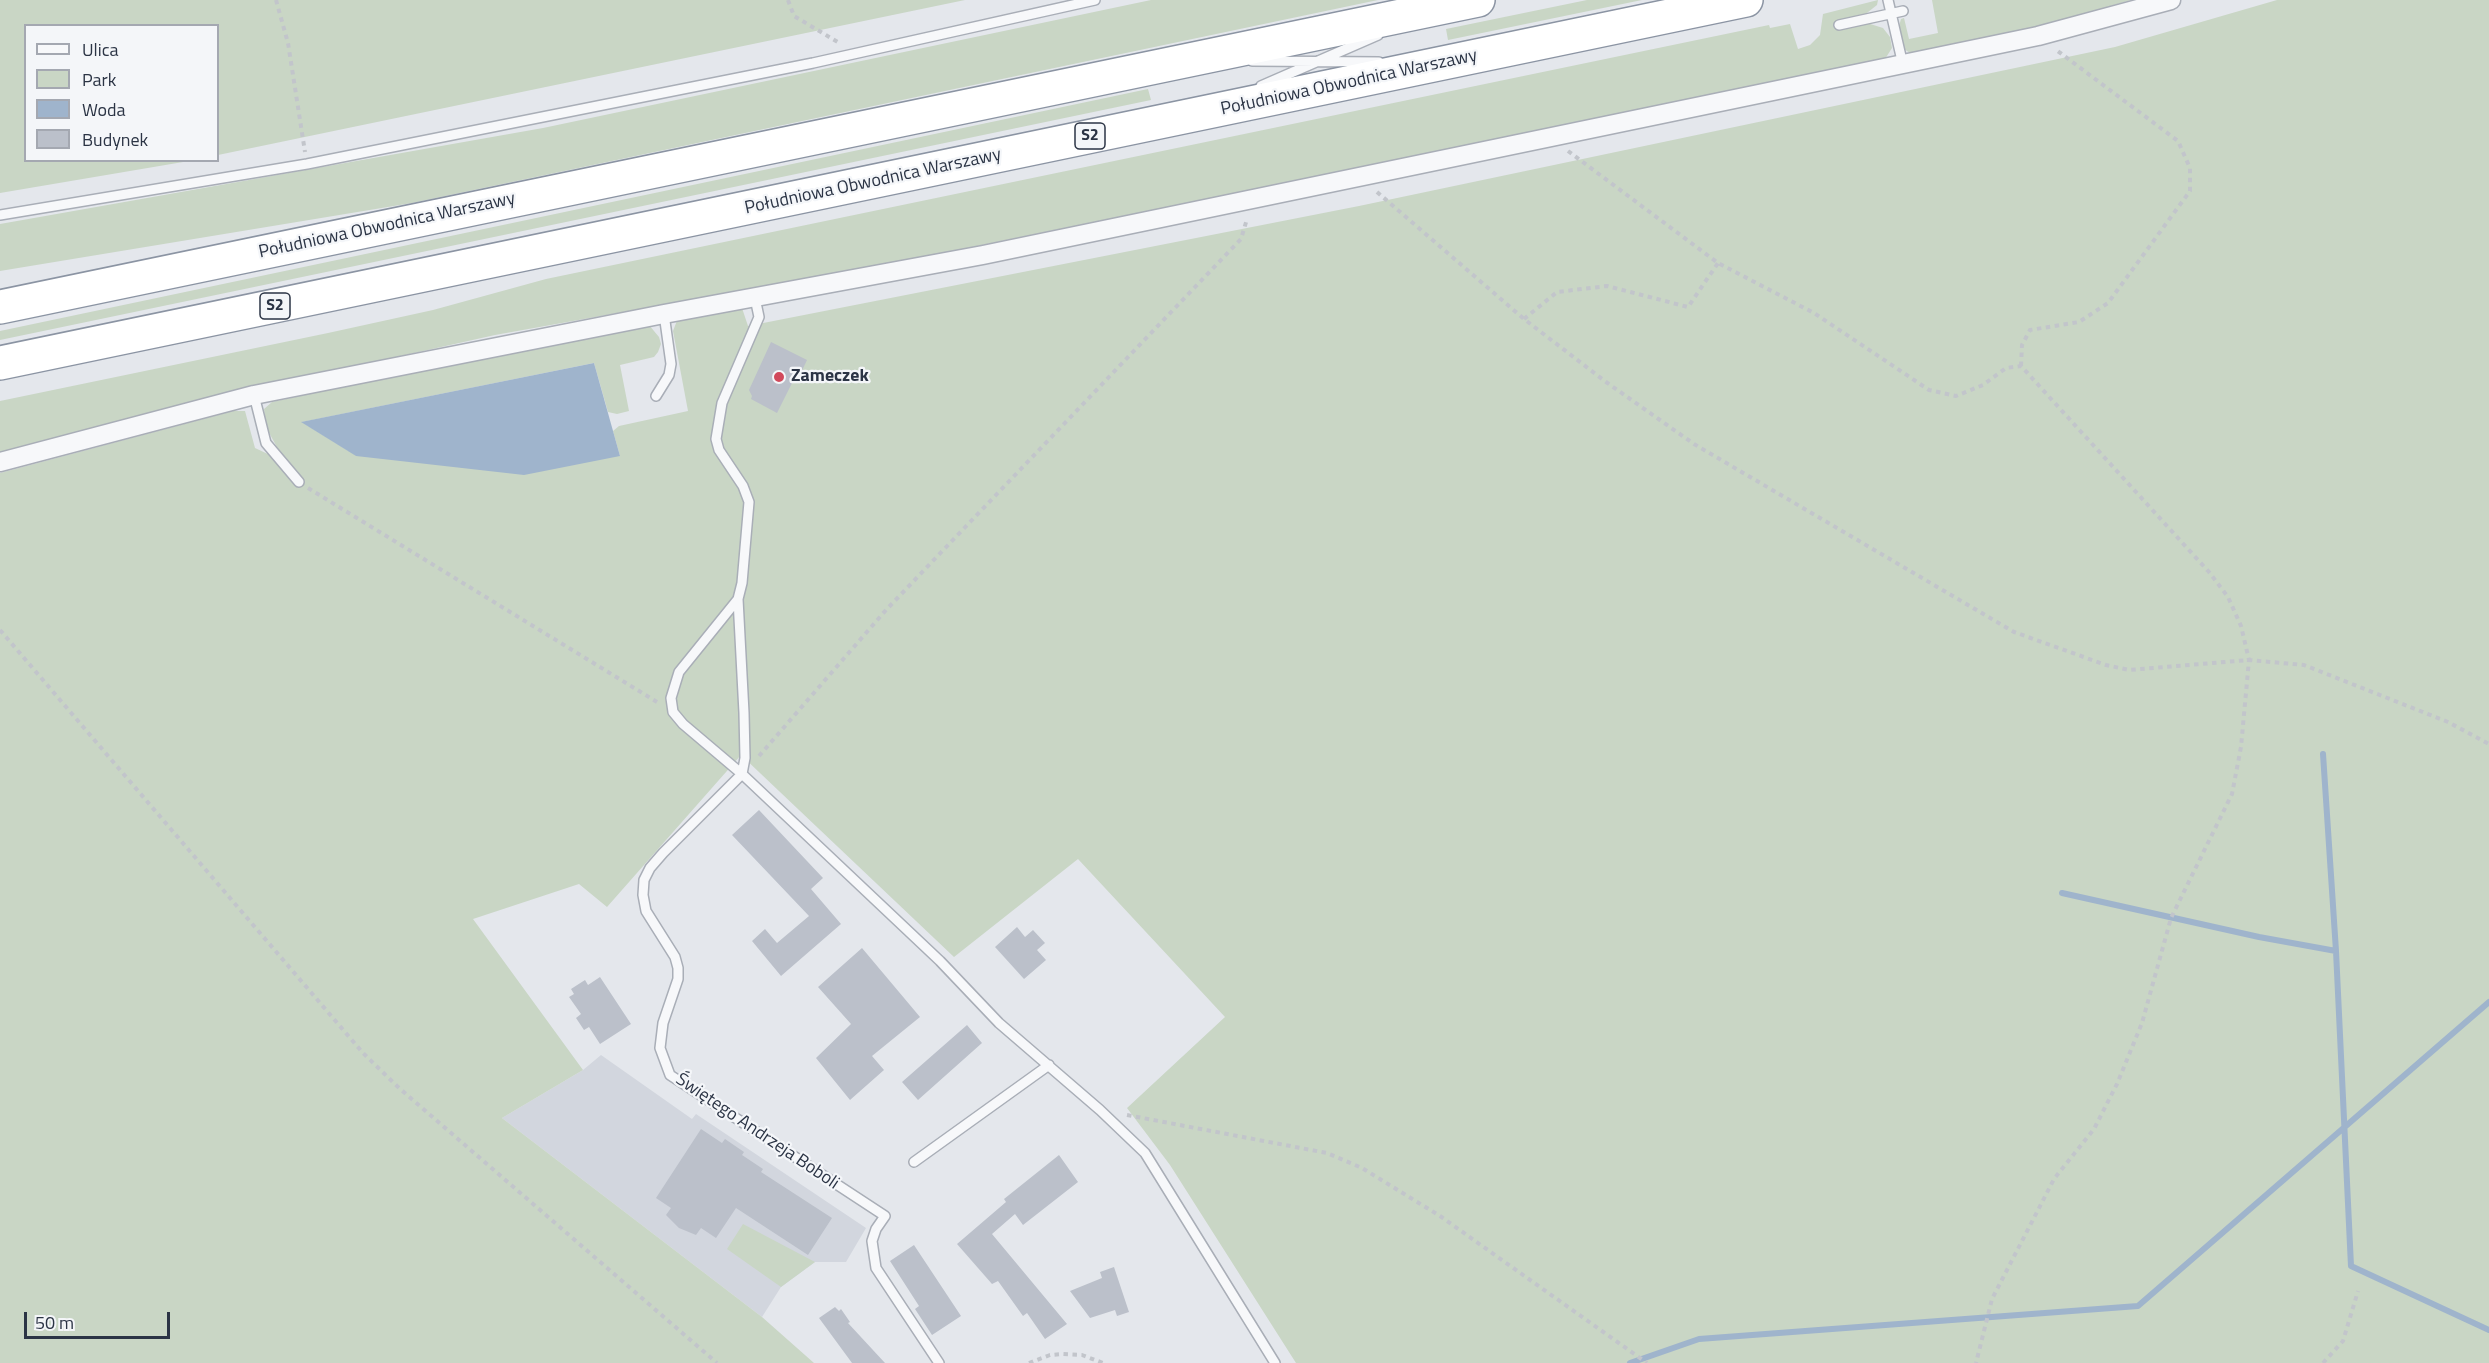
<!DOCTYPE html>
<meta charset="utf-8">
<style>
body{margin:0}
#map{position:relative;width:2489px;height:1363px;overflow:hidden;background:#e4e7ec;font-family:"Titillium Web",sans-serif}
canvas{display:block}
.legend{position:absolute;left:24px;top:24px;width:195px;height:138px;box-sizing:border-box;background:#f4f6f9;border:2px solid #a4a8b1;margin:0;padding:8px 10px;list-style:none;font-size:18px;color:#2b3445}
.legend li{display:flex;align-items:center;gap:12px;height:30px}
.legend b{width:30px;border:2px solid #a4a8b1}
.scale{position:absolute;left:24px;top:1312px;width:146px;height:27px;box-sizing:border-box;border:3px solid #2b3445;border-top:0;padding-left:8px;font-size:18px;line-height:21px;white-space:nowrap;color:#2b3445;-webkit-text-stroke:4px #f4f6f9;paint-order:stroke}
</style>
<div id="map">
<canvas width="2489" height="1363"></canvas>
<ul class="legend">
<li><b style="height:8px;background:#f7f8fa"></b>Ulica</li>
<li><b style="height:16px;background:#c9d6c5"></b>Park</li>
<li><b style="height:16px;background:#9fb4cc"></b>Woda</li>
<li><b style="height:16px;background:#bbc0ca"></b>Budynek</li>
</ul>
<div class="scale">50 m</div>
</div>
<script>
const ctx = document.querySelector('canvas').getContext('2d');
ctx.lineJoin = 'round';
function fillPath(path, color) {
  ctx.fillStyle = color;
  ctx.fill(path, 'evenodd');
}
function shape(rows) {
  const path = new Path2D();
  for (const r of rows) {
    path.moveTo(r[0], r[1]);
    for (let i = 2; i < r.length; i += 2) path.lineTo(r[i], r[i + 1]);
  }
  return path;
}
function trace(path, color, width, dash) {
  ctx.strokeStyle = color;
  ctx.lineWidth = width;
  ctx.lineCap = dash ? 'butt' : 'round';
  ctx.setLineDash(dash || []);
  ctx.stroke(path);
}
function write(font, color, halo, rows, align = 'center') {
  ctx.font = font + ' "Titillium Web",sans-serif';
  ctx.lineWidth = 4.5;
  ctx.setLineDash([]);
  ctx.textBaseline = 'middle';
  ctx.strokeStyle = halo;
  ctx.fillStyle = color;
  for (const [text, x, y, turn = 0] of rows) {
    ctx.save();
    ctx.translate(x, y);
    ctx.rotate((+turn || 0) * Math.PI / 180);
    ctx.textAlign = isNaN(turn) ? turn : align;
    if (halo) ctx.strokeText(text, 0, 0);
    ctx.fillText(text, 0, 0);
    ctx.restore();
  }
}
const built = shape([
 [601,1055,692,1119,696,1114,866,1228,846,1262,815,1262,781,1287,762,1317,502,1118,583,1070]
]);
const green = shape([
 [0,0,965,0,218,155,218,26,26,26,26,160,189,161,0,193],
 [1151,0,1378,0,412,203,0,271,0,224,543,128],
 [1587,0,1642,0,1448,40,1446,29],
 [1878,0,1877,5,1863,16,1867,23,1883,28,1890,37,1892,48,1885,59,1591,123,1317,176,885,265,495,335,293,380,0,453,0,401,328,333,433,310,546,279,1769,25,1770,28,1790,24,1798,49,1810,45,1820,35,1823,14],
 [1932,0,2131,0,2036,28,1917,55,1910,53,1904,49,1899,39,1898,30,1901,19,1904,18,1909,39,1938,33],
 [2277,0,2489,0,2489,1363,1296,1363,1170,1165,1127,1108,1225,1017,1078,859,954,957,741,755,607,907,579,884,473,919,583,1070,502,1118,762,1317,814,1363,0,1363,0,473,233,411,245,411,255,448,285,462,266,427,264,409,272,402,636,324,649,325,659,337,661,344,658,352,654,357,620,365,629,411,617,414,608,412,594,363,302,422,357,456,620,456,613,431,619,426,688,411,673,331,678,318,742,308,748,326,1359,206,2115,47],
 [1148,89,1151,100,0,340,0,331],
 [743,1224,815,1262,781,1287,727,1249]
]);
const water = shape([
 [594,363,620,456,524,475,356,456,301,422]
]);
const stream = shape([
 [2323,754,2336,951,2351,1266,2489,1330],
 [2062,893,2259,937,2336,951],
 [1630,1363,1699,1339,2138,1306,2489,1002]
]);
const building = shape([
 [771,342,807,360,797,381,794,379,777,413,751,399,752,396,749,390],
 [759,810,823,878,811,889,841,924,781,976,752,941,765,929,777,943,809,916,732,835],
 [1017,927,1025,937,1033,930,1045,943,1037,950,1046,960,1024,979,995,947],
 [862,948,920,1017,872,1056,884,1070,850,1100,816,1058,851,1024,818,987],
 [600,977,631,1024,600,1044,589,1027,584,1030,576,1018,581,1014,569,997,574,994,571,989,585,980,588,985],
 [967,1025,982,1043,918,1100,902,1082],
 [701,1129,722,1143,725,1139,744,1152,742,1155,763,1169,761,1172,832,1218,808,1255,736,1208,716,1238,701,1228,696,1235,679,1228,666,1215,671,1208,656,1198],
 [1059,1155,1078,1182,1023,1225,1015,1214,992,1234,1067,1324,1045,1339,1027,1313,1023,1316,998,1281,992,1284,957,1244,1006,1202,1004,1199],
 [914,1245,961,1316,932,1335,915,1309,919,1306,890,1261],
 [1114,1267,1129,1312,1117,1316,1115,1310,1090,1318,1070,1291,1102,1278,1100,1272],
 [835,1307,839,1311,841,1309,850,1322,848,1323,885,1363,852,1363,819,1318]
]);
const path = shape([
 [276,0,288,43,305,152],
 [788,0,794,16,841,44],
 [1568,151,1718,263,1814,313,1929,390,1956,396,1983,385,2006,368,2021,366,2209,572,2228,597,2241,626,2249,660,2241,747,2232,794,2171,918,2142,1023,2117,1084,2094,1129,2054,1179,1992,1299,1976,1363],
 [1377,192,1524,319,1606,382,1694,444,2014,632,2106,665,2129,670,2249,660,2304,665,2448,722,2489,744],
 [1524,319,1557,292,1607,286,1688,307,1718,263],
 [2021,366,2022,345,2030,330,2079,322,2108,303,2190,191,2190,168,2178,141,2055,49],
 [308,488,657,702],
 [0,630,363,1053,399,1088,717,1363],
 [759,756,886,610,1241,239,1247,219],
 [1127,1115,1327,1153,1362,1168,1440,1216,1647,1363],
 [1029,1363,1050,1355,1063,1354,1082,1355,1103,1363],
 [2323,1363,2343,1341,2358,1291]
]);
const lane = shape([
 [1888,0,1903,65],
 [1839,25,1903,11],
 [1252,61,1379,62],
 [1261,86,1378,35],
 [0,215,307,164,813,63,1095,0],
 [755,298,759,317,722,403,716,439,719,450,743,486,749,502,742,583,738,599,679,672,671,698,673,712,683,724,742,774,663,853,650,868,644,880,643,895,646,911,675,957,678,968,678,979,663,1023,660,1048,670,1075,885,1216,876,1229,872,1241,876,1268,939,1363],
 [254,395,266,443,299,482],
 [656,396,669,375,671,364,664,314],
 [738,599,744,713,745,758,742,774,940,961,999,1023,1100,1110,1145,1153,1275,1363],
 [914,1162,1049,1065]
]);
const street = shape([
 [0,462,254,395,664,314,983,255,2038,36,2171,0]
]);
const highway = shape([
 [0,307,1478,0],
 [0,363,1746,0]
]);
const markers = [
 [779,377,6,"#d1495b"]
];
const shields = [
 [1090,136,30],
 [275,306,30]
];
const shieldNames = [
 ["S2",1090,136],
 ["S2",275,306]
];
const streetNames = [
 ["Południowa Obwodnica Warszawy",1349,83,-12],
 ["Południowa Obwodnica Warszawy",873,182,-12],
 ["Południowa Obwodnica Warszawy",387,226,-12],
 ["Świętego Andrzeja Boboli",757,1132,34]
];
const poiNames = [
 ["Zameczek",791,377]
];
fillPath(built, '#d2d6de');
fillPath(green, '#c9d6c5');
fillPath(water, '#9fb4cc');
trace(stream, '#9fb4cc', 6);
fillPath(building, '#bbc0ca');
trace(lane, '#a9aeb7', 12);
trace(street, '#a9aeb7', 21);
trace(highway, '#8b94a3', 36);
trace(path, '#c2c5cb', 4, [4.5, 4.5]);
trace(lane, '#f7f8fa', 9);
trace(street, '#f7f8fa', 18);
trace(highway, '#fff', 33);
for (const [x, y, r, color] of markers) {
  const dot = new Path2D();
  dot.arc(x, y, r, 0, 2 * Math.PI);
  ctx.fillStyle = color;
  ctx.fill(dot);
  trace(dot, '#f4f6f9', 2);
}
for (const [x, y, w] of shields) {
  const box = new Path2D();
  box.roundRect(x - w / 2, y - 13, w, 26, 4.5);
  ctx.fillStyle = '#f4f6f9';
  ctx.fill(box);
  trace(box, '#2b3445', 1.5);
}
write('bold 16px', '#2b3445', null, shieldNames);
write('18px', '#2b3445', '#f4f6f9', streetNames);
write('bold 18px', '#2b3445', '#f4f6f9', poiNames, 'left');
</script>
